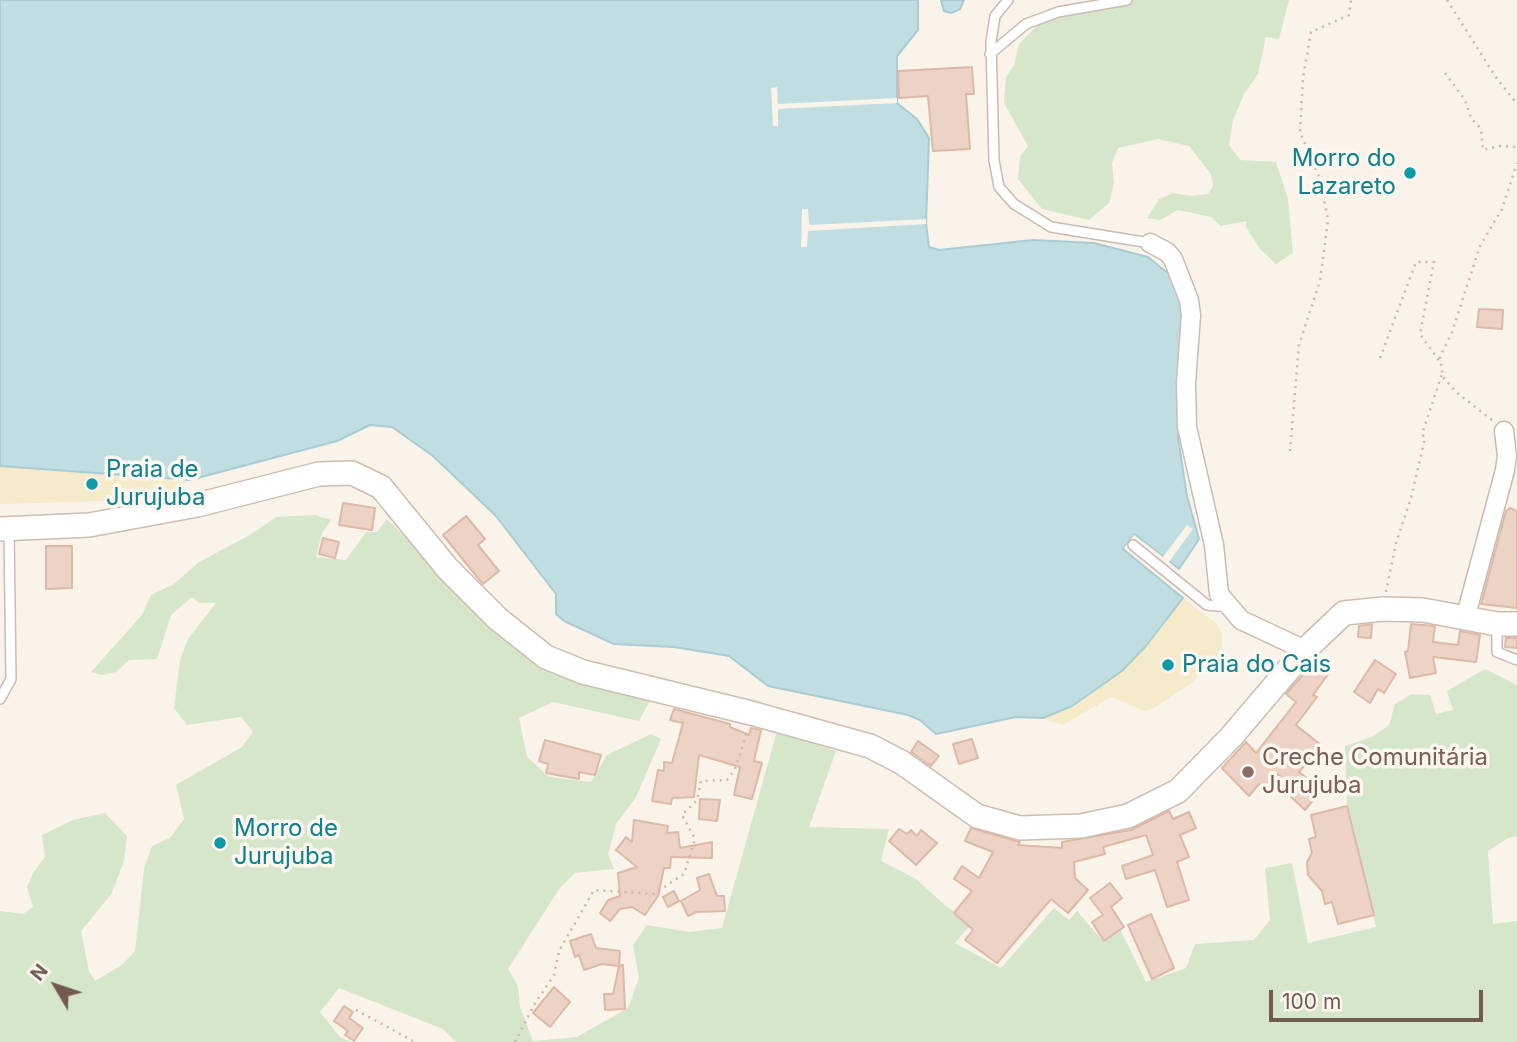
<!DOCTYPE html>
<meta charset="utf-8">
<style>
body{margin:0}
#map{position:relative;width:1517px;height:1042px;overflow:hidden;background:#faf3ea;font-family:Inter,sans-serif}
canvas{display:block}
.north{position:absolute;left:21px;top:951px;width:70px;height:70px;-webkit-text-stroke:5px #fdf7f0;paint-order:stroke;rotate:309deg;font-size:19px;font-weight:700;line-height:28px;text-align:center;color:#715b50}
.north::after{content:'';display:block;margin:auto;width:24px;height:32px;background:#715b50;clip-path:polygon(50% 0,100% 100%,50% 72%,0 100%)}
.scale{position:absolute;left:1269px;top:990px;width:214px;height:32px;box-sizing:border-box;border:4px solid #715b50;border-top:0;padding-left:9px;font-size:21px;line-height:24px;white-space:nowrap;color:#715b50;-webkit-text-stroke:5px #fdf7f0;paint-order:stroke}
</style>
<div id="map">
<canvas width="1517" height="1042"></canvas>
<div class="north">N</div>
<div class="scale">100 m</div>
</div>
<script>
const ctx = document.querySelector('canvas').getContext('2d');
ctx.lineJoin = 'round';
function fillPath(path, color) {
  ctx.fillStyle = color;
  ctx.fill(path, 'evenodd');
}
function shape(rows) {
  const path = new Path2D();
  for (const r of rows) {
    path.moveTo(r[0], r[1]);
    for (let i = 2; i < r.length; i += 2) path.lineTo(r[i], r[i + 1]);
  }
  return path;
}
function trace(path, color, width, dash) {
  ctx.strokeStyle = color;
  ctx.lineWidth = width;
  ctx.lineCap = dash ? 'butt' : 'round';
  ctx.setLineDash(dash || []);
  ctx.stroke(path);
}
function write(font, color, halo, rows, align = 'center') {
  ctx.font = font + ' Inter,sans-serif';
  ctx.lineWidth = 7;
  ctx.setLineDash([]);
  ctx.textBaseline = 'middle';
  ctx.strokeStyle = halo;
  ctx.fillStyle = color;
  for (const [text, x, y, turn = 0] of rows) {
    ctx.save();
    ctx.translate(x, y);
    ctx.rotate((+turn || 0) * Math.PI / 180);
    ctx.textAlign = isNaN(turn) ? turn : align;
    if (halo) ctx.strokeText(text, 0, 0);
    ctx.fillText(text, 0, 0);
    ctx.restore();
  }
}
const green = shape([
 [1123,0,1289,0,1279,39,1266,37,1258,74,1244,94,1233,120,1229,145,1240,160,1276,162,1288,199,1293,253,1276,264,1260,249,1246,227,1246,221,1221,226,1211,217,1178,210,1160,220,1147,218,1159,199,1173,193,1192,196,1208,194,1213,186,1211,174,1189,146,1158,139,1118,148,1112,163,1114,183,1109,203,1089,220,1042,209,1018,179,1020,157,1028,146,1004,103,1006,77,1014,65,1019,44,1040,23,1081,3,1100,6],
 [315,515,331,520,322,533,316,557,346,560,366,532,377,532,387,519,505,637,654,693,639,721,553,702,519,718,527,757,549,777,591,782,607,755,651,734,661,739,636,797,616,824,608,854,614,869,575,873,559,889,508,969,518,986,520,1007,533,1041,577,1037,628,1008,639,978,633,945,647,925,689,932,722,928,777,731,836,751,809,827,889,829,881,861,916,879,947,907,972,923,955,943,1001,968,1054,908,1069,920,1077,911,1103,941,1120,929,1146,982,1186,968,1195,944,1254,940,1270,920,1265,868,1292,863,1308,943,1376,927,1347,806,1345,746,1374,736,1389,725,1395,704,1411,694,1430,695,1436,714,1453,710,1447,691,1485,669,1517,685,1517,836,1506,839,1488,851,1493,924,1517,921,1517,1042,456,1042,443,1029,339,988,320,1012,340,1037,351,1042,0,1042,0,911,23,914,33,907,27,887,33,873,45,857,42,835,73,820,105,813,127,836,124,861,112,893,81,931,89,971,95,981,122,965,135,951,144,869,152,846,170,838,184,819,176,785,242,747,253,732,241,717,187,725,174,708,180,660,188,639,216,603,199,603,192,597,171,615,157,659,129,660,116,672,102,675,91,672,142,615,151,595,174,584,199,562,250,535,276,517]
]);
const sand = shape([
 [0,466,177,481,190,480,167,493,147,497,108,501,0,504],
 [1183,598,1217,624,1222,635,1222,646,1215,660,1191,683,1154,708,1144,711,1112,697,1062,725,1038,717,1072,706,1122,671,1162,627]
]);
const water = shape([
 [0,0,918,0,918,30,897,56,897,103,917,119,929,138,926,224,929,247,939,250,1033,240,1094,243,1148,257,1180,283,1185,296,1178,438,1187,496,1199,539,1179,569,1134,534,1123,549,1183,598,1145,647,1122,671,1072,706,1043,718,1016,717,936,734,920,720,908,715,768,686,729,656,674,647,614,644,564,621,556,614,556,594,496,516,433,456,392,427,370,425,337,441,190,480,0,466,0,0],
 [941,0,964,0,960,9,951,13,944,11,941,0]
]);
const pier = shape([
 [777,87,778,104,897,98,897,103,778,109,778,126,773,126,771,88],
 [802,209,808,209,809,225,926,219,926,224,808,231,807,247,801,247],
 [1187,525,1193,529,1169,562,1180,572,1135,539,1128,548,1184,596,1124,548,1134,535,1163,557]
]);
const building = shape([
 [972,67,974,94,966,94,970,149,933,151,928,96,899,98,898,71,972,67],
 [1479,309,1503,310,1502,329,1477,327,1479,309],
 [343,503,375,508,372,530,339,525,343,503],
 [1510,508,1517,511,1517,608,1481,604,1506,511,1510,508],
 [466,516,485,539,478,545,499,571,483,584,443,535,466,516],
 [323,538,339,542,335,558,319,554,323,538],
 [46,546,72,546,72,588,46,589,46,546],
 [1372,624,1371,638,1358,637,1359,626,1372,624],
 [1411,624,1435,626,1433,642,1458,645,1460,631,1480,635,1476,662,1433,657,1436,673,1410,678,1405,652,1408,651,1411,624],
 [1506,638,1517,638,1517,648,1505,647,1506,638],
 [1375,660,1396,674,1384,693,1378,689,1370,703,1354,692,1375,660],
 [1314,662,1329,673,1313,695,1317,697,1296,725,1321,745,1299,772,1317,786,1309,795,1314,799,1305,810,1291,797,1296,790,1278,774,1265,789,1259,784,1249,796,1222,768,1246,742,1256,753,1296,702,1286,694,1314,662],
 [674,709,730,724,730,727,749,735,751,728,761,730,754,761,762,763,752,799,734,795,740,767,699,755,694,797,672,798,671,804,652,801,658,770,664,771,664,762,672,763,683,723,670,720,674,709],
 [972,739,978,758,959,764,953,744,972,739],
 [545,740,601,755,595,775,579,772,579,779,546,773,548,764,539,761,545,740],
 [918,741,939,756,931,766,911,752,918,741],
 [700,799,720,800,717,821,699,819,700,799],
 [1347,806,1374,915,1338,924,1332,902,1325,904,1322,891,1308,875,1307,862,1312,853,1309,839,1316,837,1311,815,1347,806],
 [1169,811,1173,819,1189,812,1196,828,1180,835,1189,857,1177,862,1189,900,1167,907,1155,870,1126,879,1122,866,1153,855,1146,835,1103,847,1105,854,1074,862,1075,878,1088,890,1068,913,1051,899,997,963,965,940,973,930,954,913,972,891,954,879,962,866,979,878,993,852,965,841,971,828,1020,842,1018,845,1062,848,1062,842,1131,830,1169,811],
 [634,820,668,826,667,833,678,832,680,848,712,842,712,858,671,857,670,868,664,868,658,896,645,915,632,907,620,909,610,921,600,913,608,900,620,896,618,873,637,867,616,850,626,837,632,842,634,820],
 [899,829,907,834,911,830,917,836,921,830,937,843,916,865,889,841,899,829],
 [709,874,717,896,724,896,725,911,696,912,688,916,681,901,700,890,697,878,709,874],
 [1110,883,1122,898,1111,907,1124,927,1104,941,1092,922,1103,915,1090,898,1110,883],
 [674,891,679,901,668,907,663,897,674,891],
 [1151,914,1174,968,1152,979,1128,925,1151,914],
 [591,934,596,948,620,951,619,966,623,965,625,1009,605,1010,604,994,613,994,619,966,602,964,584,970,579,955,575,957,570,941,591,934],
 [554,987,570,1002,550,1027,533,1013,554,987],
 [344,1006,353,1012,349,1018,363,1028,354,1041,345,1035,348,1031,334,1021,344,1006]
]);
const path = shape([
 [1447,0,1495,76,1517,104],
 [1445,73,1465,100,1471,118,1481,129,1483,150,1499,146,1517,147],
 [1380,358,1416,262,1434,262,1420,334,1440,362],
 [1492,420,1456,392,1443,377,1440,357,1452,332,1480,246,1502,209,1517,163],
 [1290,451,1299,345,1320,281,1328,220,1320,179,1300,132,1303,78,1311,32,1349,15,1351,0],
 [1386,592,1396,543,1411,498,1425,438,1422,434,1442,374],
 [356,1010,415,1042],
 [515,1042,534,1005,554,975,559,951,594,890,654,894,684,874,695,839,682,815,697,800,701,781,727,780,735,769,748,730]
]);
const lane = shape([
 [1008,0,995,16,991,42,994,160,999,187,1014,204,1051,227,1150,243],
 [990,54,1026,24,1058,12,1127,0],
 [1133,545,1207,605,1227,607],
 [1497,624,1497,652,1517,660],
 [0,699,11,679,9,531]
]);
const street = shape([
 [1150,243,1167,252,1173,259,1189,300,1191,315,1186,383,1187,427,1214,545,1219,594,1241,620,1305,650],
 [1465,619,1505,470,1507,456,1504,431]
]);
const secondary = shape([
 [0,529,89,525,197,505,319,474,352,473,381,487,448,569,498,619,546,657,583,672,751,713,870,746,901,762,977,816,1020,828,1081,826,1128,816,1178,791,1231,737,1305,650,1344,613,1383,609,1423,610,1497,624,1517,624]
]);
const markers = [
 [1410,173,7,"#0f9aa8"],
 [92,484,7,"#0f9aa8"],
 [1168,665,7,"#0f9aa8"],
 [1248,772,7,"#8d6e63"],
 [220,843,7,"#0f9aa8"]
];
const cultureNames = [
 ["Morro do",1396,159,"right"],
 ["Lazareto",1396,187,"right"],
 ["Praia de",106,470],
 ["Jurujuba",106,498],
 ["Praia do Cais",1182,665],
 ["Morro de",234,829],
 ["Jurujuba",234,857]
];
const educationNames = [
 ["Creche Comunitária",1262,758],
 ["Jurujuba",1262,786]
];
fillPath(green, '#d6e6ca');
fillPath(sand, '#f5eac9');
fillPath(water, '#c0dde1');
trace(water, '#a8ccd2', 2);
fillPath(pier, '#faf3ea');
fillPath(building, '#ecd3c5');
trace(building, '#dcbaa7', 2);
trace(lane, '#cbbbb1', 12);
trace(street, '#cbbbb1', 21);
trace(secondary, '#cfbdb2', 26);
trace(path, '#d1b7a8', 2.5, [2, 5]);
trace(lane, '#fff', 9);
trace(street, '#fff', 18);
trace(secondary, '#fff', 23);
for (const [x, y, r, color] of markers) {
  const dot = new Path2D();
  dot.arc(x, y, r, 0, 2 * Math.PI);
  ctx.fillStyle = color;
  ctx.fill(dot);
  trace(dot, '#fdf7f0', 2.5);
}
write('24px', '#0d838f', '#fdf7f0', cultureNames, 'left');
write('24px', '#785e54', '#fdf7f0', educationNames, 'left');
</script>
